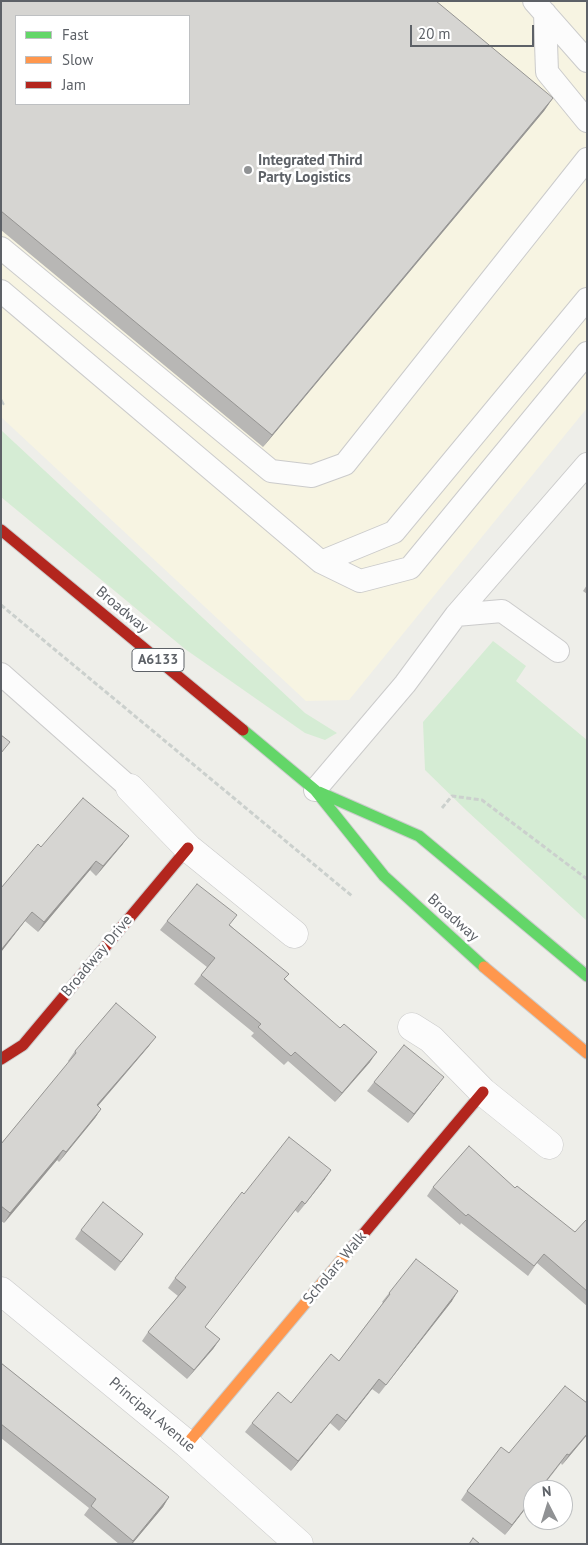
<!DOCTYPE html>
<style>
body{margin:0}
#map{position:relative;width:588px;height:1545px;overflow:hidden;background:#eeeee9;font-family:"PT Sans",sans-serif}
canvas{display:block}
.frame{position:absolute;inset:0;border:2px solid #5d6167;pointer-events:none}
.legend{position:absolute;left:15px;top:15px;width:175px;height:90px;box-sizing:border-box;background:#fff;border:1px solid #bec0c2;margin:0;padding:6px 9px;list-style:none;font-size:15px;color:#5d6167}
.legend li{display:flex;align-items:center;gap:10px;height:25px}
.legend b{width:25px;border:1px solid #bec0c2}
.north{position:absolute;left:523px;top:1480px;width:50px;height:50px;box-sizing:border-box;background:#fff;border:1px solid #bec0c2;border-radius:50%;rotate:355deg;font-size:14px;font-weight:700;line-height:20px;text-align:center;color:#5d6167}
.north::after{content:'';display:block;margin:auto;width:18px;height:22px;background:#909294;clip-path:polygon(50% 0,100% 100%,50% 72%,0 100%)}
.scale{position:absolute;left:410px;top:25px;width:124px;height:22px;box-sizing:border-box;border:2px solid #5d6167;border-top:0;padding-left:6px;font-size:15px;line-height:18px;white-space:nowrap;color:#5d6167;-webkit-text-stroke:4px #fff;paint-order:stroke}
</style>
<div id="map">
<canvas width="588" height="1545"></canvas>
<div class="frame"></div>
<ul class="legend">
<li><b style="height:6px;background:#63d668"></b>Fast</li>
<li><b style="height:6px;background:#ff974d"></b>Slow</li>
<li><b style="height:6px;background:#b3261e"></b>Jam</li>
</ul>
<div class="north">N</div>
<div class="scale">20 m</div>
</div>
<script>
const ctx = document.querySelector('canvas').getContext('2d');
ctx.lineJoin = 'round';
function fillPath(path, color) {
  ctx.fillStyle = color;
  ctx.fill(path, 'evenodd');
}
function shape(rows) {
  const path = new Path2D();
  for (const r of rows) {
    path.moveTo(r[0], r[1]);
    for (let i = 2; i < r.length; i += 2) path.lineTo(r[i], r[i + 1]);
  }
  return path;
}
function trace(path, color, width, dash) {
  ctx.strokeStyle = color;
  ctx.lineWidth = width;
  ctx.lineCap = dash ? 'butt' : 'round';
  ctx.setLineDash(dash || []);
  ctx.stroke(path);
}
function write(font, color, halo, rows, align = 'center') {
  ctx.font = font + ' "PT Sans",sans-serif';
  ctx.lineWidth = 5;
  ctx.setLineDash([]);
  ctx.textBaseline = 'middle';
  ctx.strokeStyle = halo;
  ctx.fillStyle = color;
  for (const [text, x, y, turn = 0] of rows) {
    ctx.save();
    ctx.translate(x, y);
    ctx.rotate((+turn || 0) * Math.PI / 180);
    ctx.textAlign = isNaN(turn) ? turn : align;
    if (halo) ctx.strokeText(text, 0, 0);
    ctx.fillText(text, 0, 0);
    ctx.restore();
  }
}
const commercial = shape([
 [1,1,587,1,587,408,349,700,306,701,1,417],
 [16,16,189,16,189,104,16,104]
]);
const green = shape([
 [1,430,305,713,337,733,325,740,305,733,185,649,1,497],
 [493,641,526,666,516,681,587,740,587,921,467,811,425,770,423,722]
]);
const path = shape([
 [1,400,3,404,1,406],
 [1,605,352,896],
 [442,808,452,796,482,800,587,879]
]);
const lane = shape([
 [534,1,587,61],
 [545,13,547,72,587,121],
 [1,248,271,471,312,476,345,464,587,159],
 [1,291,321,562,360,581,410,568,587,353],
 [321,562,394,532,587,299],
 [456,615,502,611,558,651],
 [1,674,130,788],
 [315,790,405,684,456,615,587,464]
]);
const street = shape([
 [130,788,188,848,294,934],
 [412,1027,431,1039,483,1092,549,1145],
 [1,1291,187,1444,299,1544]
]);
const fast = shape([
 [243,730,315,790,384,876,484,967],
 [319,792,419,836,587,976]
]);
const slow = shape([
 [484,967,587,1053],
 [187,1444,349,1251]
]);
const jam = shape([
 [1,530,243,730],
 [1,1059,23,1045,188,848],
 [349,1251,483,1092]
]);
const wall = shape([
 [1,1,553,98,544,111,263,447,1,230],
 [587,585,587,594,583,591],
 [129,836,122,845,96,876,90,870,38,932,25,921,1,952,1,888,41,847],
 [167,921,230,925,370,1062,335,1102,288,1061,284,1065,251,1036,254,1033,194,984,207,967,160,930],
 [149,1046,98,1106,101,1109,95,1118,59,1162,57,1160,4,1223,1,1221,1,1144,69,1062,68,1061,75,1051],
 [444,1077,408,1123,367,1091,374,1082],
 [325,1179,298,1213,295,1210,205,1327,220,1339,213,1349,187,1379,142,1341,148,1332,178,1296,168,1288,175,1278,244,1194],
 [433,1187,515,1188,575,1232,587,1221,587,1306,537,1263,528,1276,461,1223,460,1225,427,1196],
 [81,1230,143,1234,115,1271,75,1239],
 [389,1293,452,1301,379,1394,372,1389,339,1431,330,1423,291,1471,245,1432,252,1423,291,1403,339,1361,383,1303,382,1302],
 [1,1363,169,1497,163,1507,132,1544,119,1544,84,1515,89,1508,1,1438],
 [587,1435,562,1465,561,1463,540,1490,533,1490,533,1499,505,1535,461,1500,467,1491]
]);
const shadedWall = shape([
 [553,98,544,111,263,447,272,435],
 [129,836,122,845,96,876,103,866],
 [96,861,90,870,38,932,44,922],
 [32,912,25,921,1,952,1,950],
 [156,1037,149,1046,90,1115,97,1105],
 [377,1052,370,1062,335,1102,342,1093],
 [444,1077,437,1086,408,1123,414,1114],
 [101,1109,95,1118,59,1162,66,1152],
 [63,1150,57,1160,4,1223,10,1213],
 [331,1170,325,1179,298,1213,305,1204],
 [458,1291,452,1301,379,1394,386,1385],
 [220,1339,213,1349,187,1379,194,1370],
 [379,1379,372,1389,339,1431,346,1421],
 [337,1414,330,1423,291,1471,298,1461],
 [587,1434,587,1435,562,1465,569,1455],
 [169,1497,163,1507,132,1544,131,1544],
 [533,1498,533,1499,505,1535,512,1525]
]);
const building = shape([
 [1,1,436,1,553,98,272,435,1,211,1,1],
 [16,16,189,16,189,104,16,104,16,16],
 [1,735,10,742,1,753,1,735],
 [83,798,129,836,103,866,96,861,44,922,32,912,1,950,1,888,38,844,41,847,83,798],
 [197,884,237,915,229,925,289,974,284,979,340,1028,344,1024,377,1052,342,1093,295,1052,291,1056,258,1027,261,1024,201,975,215,958,167,921,197,884],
 [116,1003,156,1037,97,1105,101,1109,66,1152,63,1150,10,1213,1,1206,1,1144,76,1053,75,1051,116,1003],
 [404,1045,444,1077,414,1114,374,1082,404,1045],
 [289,1137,331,1170,305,1204,302,1201,205,1327,220,1339,194,1370,148,1332,186,1287,175,1278,242,1192,244,1194,289,1137],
 [469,1146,515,1188,517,1186,575,1232,586,1220,587,1221,587,1291,544,1254,534,1266,468,1214,466,1216,433,1187,469,1146],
 [103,1202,143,1234,121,1262,81,1230,103,1202],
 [416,1259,458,1291,386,1385,379,1379,346,1421,337,1414,298,1461,252,1423,278,1392,291,1403,331,1354,339,1361,390,1294,389,1293,416,1259],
 [1,1363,169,1497,133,1541,91,1506,96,1499,1,1424,1,1363],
 [565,1386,587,1403,587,1434,569,1455,567,1454,539,1490,533,1490,533,1498,512,1525,467,1491,501,1447,509,1453,565,1386],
 [473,1538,480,1544,469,1544,473,1538]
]);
const markers = [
 [248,170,5,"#909294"]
];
const shields = [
 [158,660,52]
];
const shieldNames = [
 ["A6133",158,660]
];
const poiNames = [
 ["Integrated Third",258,161],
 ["Party Logistics",258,178]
];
const streetNames = [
 ["Broadway",122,610,40],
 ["Broadway",453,918,42],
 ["Broadway Drive",97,956,-50],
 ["Scholars Walk",335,1268,-50],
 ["Principal Avenue",152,1415,40]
];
fillPath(commercial, '#f7f4e2');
fillPath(green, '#d5ecd4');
trace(lane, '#cbcbcb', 24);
trace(street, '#cbcbcb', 29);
trace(fast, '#cbcccc', 13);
trace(slow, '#cbcccc', 13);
trace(jam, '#cbcccc', 13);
trace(path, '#cbd0cd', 3, [5, 2.5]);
trace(lane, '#fcfcfc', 22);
trace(street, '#fcfcfc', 28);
trace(fast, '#63d668', 11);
trace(slow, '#ff974d', 11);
trace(jam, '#b3261e', 11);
fillPath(wall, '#b8b7b5');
fillPath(shadedWall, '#969593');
fillPath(building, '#d6d5d2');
trace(building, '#969593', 1);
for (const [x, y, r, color] of markers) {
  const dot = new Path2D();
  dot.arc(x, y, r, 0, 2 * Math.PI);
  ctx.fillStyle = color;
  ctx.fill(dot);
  trace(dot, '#fff', 2);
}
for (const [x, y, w] of shields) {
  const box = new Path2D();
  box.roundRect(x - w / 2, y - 11.5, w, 23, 4);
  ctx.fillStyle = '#fff';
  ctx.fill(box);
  trace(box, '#5d6167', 1);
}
write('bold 14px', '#5d6167', null, shieldNames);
write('bold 15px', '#5d6167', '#fff', poiNames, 'left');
write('15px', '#5d6167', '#fff', streetNames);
</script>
